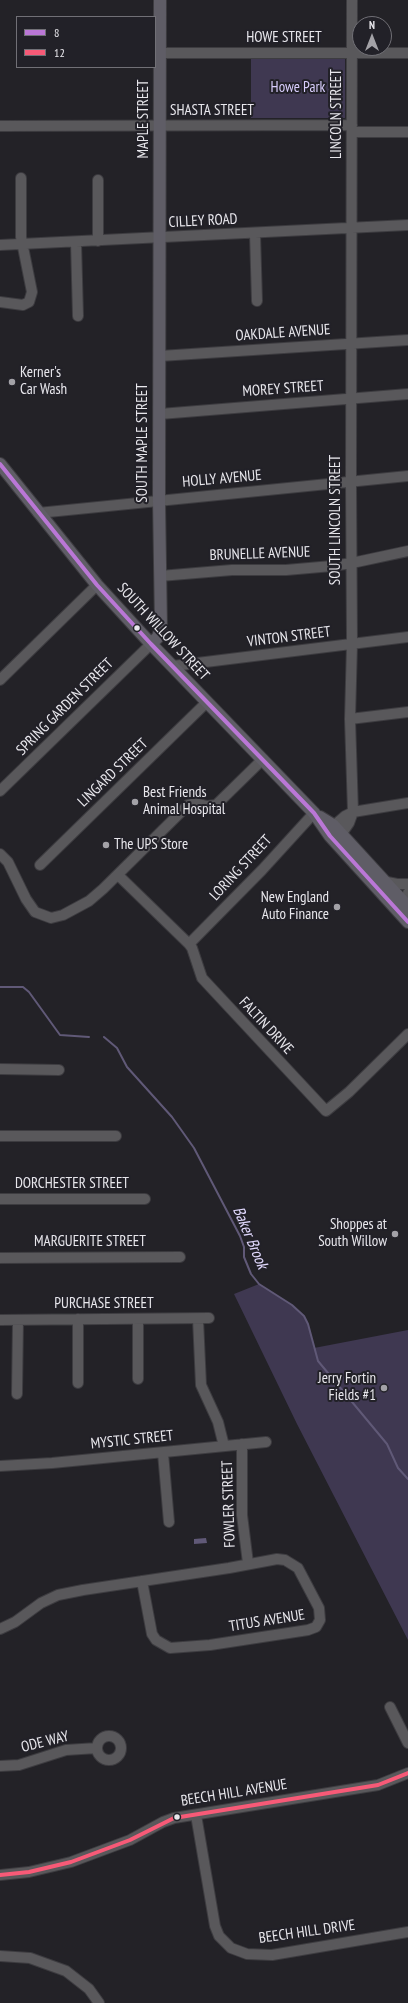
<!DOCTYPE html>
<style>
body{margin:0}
#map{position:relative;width:408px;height:2003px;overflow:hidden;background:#232227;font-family:"PT Sans Narrow",sans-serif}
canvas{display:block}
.legend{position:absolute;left:16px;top:16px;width:140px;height:52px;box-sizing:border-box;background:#222128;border:1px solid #717076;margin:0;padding:5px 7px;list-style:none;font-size:12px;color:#e8e7ec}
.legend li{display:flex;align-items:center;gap:8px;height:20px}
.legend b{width:20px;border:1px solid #717076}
.north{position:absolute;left:352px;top:16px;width:40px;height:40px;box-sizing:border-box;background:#222128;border:1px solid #717076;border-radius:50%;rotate:0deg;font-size:11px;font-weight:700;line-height:16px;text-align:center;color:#e8e7ec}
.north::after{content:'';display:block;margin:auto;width:14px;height:18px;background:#a3a2a7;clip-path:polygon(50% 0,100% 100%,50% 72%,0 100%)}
</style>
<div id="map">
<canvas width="408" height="2003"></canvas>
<ul class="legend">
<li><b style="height:5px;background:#ba77d6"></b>8</li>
<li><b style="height:5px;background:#f75a77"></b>12</li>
</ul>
<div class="north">N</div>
</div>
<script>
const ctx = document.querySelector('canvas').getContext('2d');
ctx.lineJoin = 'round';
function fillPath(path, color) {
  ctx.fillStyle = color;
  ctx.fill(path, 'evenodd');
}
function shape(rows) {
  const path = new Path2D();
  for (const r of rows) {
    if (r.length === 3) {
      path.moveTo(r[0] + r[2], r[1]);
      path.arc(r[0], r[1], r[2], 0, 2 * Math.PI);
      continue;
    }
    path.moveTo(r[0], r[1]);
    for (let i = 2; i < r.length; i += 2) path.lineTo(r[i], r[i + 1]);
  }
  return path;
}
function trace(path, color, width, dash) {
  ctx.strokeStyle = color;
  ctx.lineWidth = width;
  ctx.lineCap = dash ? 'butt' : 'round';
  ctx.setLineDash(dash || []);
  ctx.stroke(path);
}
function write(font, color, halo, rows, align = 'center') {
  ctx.font = font + ' "PT Sans Narrow",sans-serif';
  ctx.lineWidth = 4;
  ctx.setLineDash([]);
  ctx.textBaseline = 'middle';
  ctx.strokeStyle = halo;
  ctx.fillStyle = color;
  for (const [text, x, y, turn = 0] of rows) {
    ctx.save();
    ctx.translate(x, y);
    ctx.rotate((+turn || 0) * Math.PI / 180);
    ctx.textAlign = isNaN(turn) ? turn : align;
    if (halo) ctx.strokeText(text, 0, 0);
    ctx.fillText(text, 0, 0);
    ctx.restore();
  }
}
const green = shape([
 [251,59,345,59,345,118,251,118],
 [259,1284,292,1305,304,1316,308,1324,314,1348,408,1330,408,1640,297,1424,234,1294]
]);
const water = shape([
 [206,1538,207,1543,194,1544,194,1539]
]);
const stream = shape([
 [0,987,23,987,29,992,60,1035,89,1037],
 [104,1037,117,1048,127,1067,172,1117,194,1148,240,1236,244,1247,244,1257,251,1274,259,1284,292,1305,304,1316,308,1324,318,1361,387,1444,398,1468,408,1479]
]);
const minor = shape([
 [160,53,408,53],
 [0,126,352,125],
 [352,132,408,132],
 [98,180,98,241],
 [255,234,257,301],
 [76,242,78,316],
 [0,245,408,225],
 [0,302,23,305,29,302,32,292,21,237,21,178],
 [160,356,408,340],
 [160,414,408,394],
 [38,513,408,476],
 [160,576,232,570,286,570,332,566,352,563,408,551],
 [173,666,408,637],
 [0,680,97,585],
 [350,719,408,712],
 [0,791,151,644],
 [329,830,345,816,353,812,408,803],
 [338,839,349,823,353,812,350,719,352,644,351,482,352,0],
 [0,854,8,862,26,899,35,912,51,918,63,915,89,901,103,889,188,805,195,803,207,806,216,805,263,759],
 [40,865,207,702],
 [118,875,189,944,192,948,202,978,326,1111,349,1092,408,1034],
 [382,881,397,884,408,884],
 [407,906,408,893],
 [189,944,262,870,314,813],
 [0,1069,59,1070],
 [0,1136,116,1136],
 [0,1199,145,1199],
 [0,1258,180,1257],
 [78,1319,78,1383],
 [198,1319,201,1385,218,1422,224,1446],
 [0,1320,209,1318],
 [138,1379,138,1319],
 [17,1394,18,1320],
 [242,1444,242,1515,248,1563],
 [163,1453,169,1522],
 [0,1466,52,1463,266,1442],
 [0,1629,15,1622,41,1603,58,1595,83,1590,229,1568,277,1559,285,1560,298,1568,319,1608,320,1620,316,1627,308,1630,210,1645,170,1648,156,1640,152,1634,142,1581],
 [390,1707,408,1743],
 [109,1748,12],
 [0,1766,19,1765,66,1750,97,1748],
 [196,1815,215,1926,219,1936,231,1948,247,1954,272,1955,408,1932],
 [0,1875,29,1872,71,1862,130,1840,163,1822,174,1818,378,1785,408,1773],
 [0,1956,30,1958,66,1971,89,1989,99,2003]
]);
const major = shape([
 [0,464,97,585,151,644,314,813,330,836,408,922],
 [151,644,158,637,161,628,159,500,160,0],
 [320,817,333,825,408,907]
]);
const bus1 = shape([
 [0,464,97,585,151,644,314,813,330,836,408,922]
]);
const bus2 = shape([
 [0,1875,29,1872,71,1862,130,1840,174,1818,378,1785,408,1773]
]);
const markers = [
 [12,382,4,"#a3a2a7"],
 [137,628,3.5,"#e8e7ec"],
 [135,802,4,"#a3a2a7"],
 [106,845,4,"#a3a2a7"],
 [337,907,4,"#a3a2a7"],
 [395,1234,4,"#a3a2a7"],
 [384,1388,4,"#a3a2a7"],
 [177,1817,3.5,"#e8e7ec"]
];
const streetNames = [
 ["HOWE STREET",284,38],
 ["SHASTA STREET",212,111],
 ["LINCOLN STREET",337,114,-90],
 ["MAPLE STREET",144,119,-90],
 ["CILLEY ROAD",203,221,-3],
 ["OAKDALE AVENUE",283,333,-4],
 ["MOREY STREET",283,389,-4],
 ["SOUTH MAPLE STREET",143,443,-90],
 ["HOLLY AVENUE",222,479,-5],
 ["SOUTH LINCOLN STREET",336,520,-90],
 ["BRUNELLE AVENUE",260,554,-2],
 ["SOUTH WILLOW STREET",163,632,47],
 ["VINTON STREET",289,637,-7],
 ["SPRING GARDEN STREET",65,707,-45],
 ["LINGARD STREET",113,773,-44],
 ["LORING STREET",241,868,-47],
 ["FALTIN DRIVE",266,1026,47],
 ["DORCHESTER STREET",72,1184],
 ["MARGUERITE STREET",90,1242],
 ["PURCHASE STREET",104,1304],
 ["MYSTIC STREET",132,1440,-6],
 ["FOWLER STREET",229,1504,-92],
 ["TITUS AVENUE",267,1621,-9],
 ["ODE WAY",45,1742,-14],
 ["BEECH HILL AVENUE",234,1793,-9],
 ["BEECH HILL DRIVE",307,1932,-8]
];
const parkNames = [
 ["Howe Park",298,88]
];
const poiNames = [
 ["Kerner's",20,373],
 ["Car Wash",20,390],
 ["Best Friends",143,793],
 ["Animal Hospital",143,810],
 ["The UPS Store",114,845],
 ["New England",329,898,"right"],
 ["Auto Finance",329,915,"right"],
 ["Shoppes at",387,1225,"right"],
 ["South Willow",387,1242,"right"],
 ["Jerry Fortin",376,1379,"right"],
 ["Fields #1",376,1396,"right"]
];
const waterNames = [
 ["Baker Brook",250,1238,67]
];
fillPath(green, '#3f3851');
fillPath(water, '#605977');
trace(stream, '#605977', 2);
trace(minor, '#3d3c40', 12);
trace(major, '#3d3c40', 14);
trace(minor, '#59585b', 10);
trace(major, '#5f5d66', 12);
trace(bus1, '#ba77d6', 4);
trace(bus2, '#f75a77', 4);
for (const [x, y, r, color] of markers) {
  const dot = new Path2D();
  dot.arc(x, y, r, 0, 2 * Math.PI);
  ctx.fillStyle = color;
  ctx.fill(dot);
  trace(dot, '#222128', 1.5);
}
write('15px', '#e8e7ec', '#222128', streetNames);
write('15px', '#d9cefd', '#222128', parkNames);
write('15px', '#e8e7ec', '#222128', poiNames, 'left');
write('italic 16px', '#e0d8fc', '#222128', waterNames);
</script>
